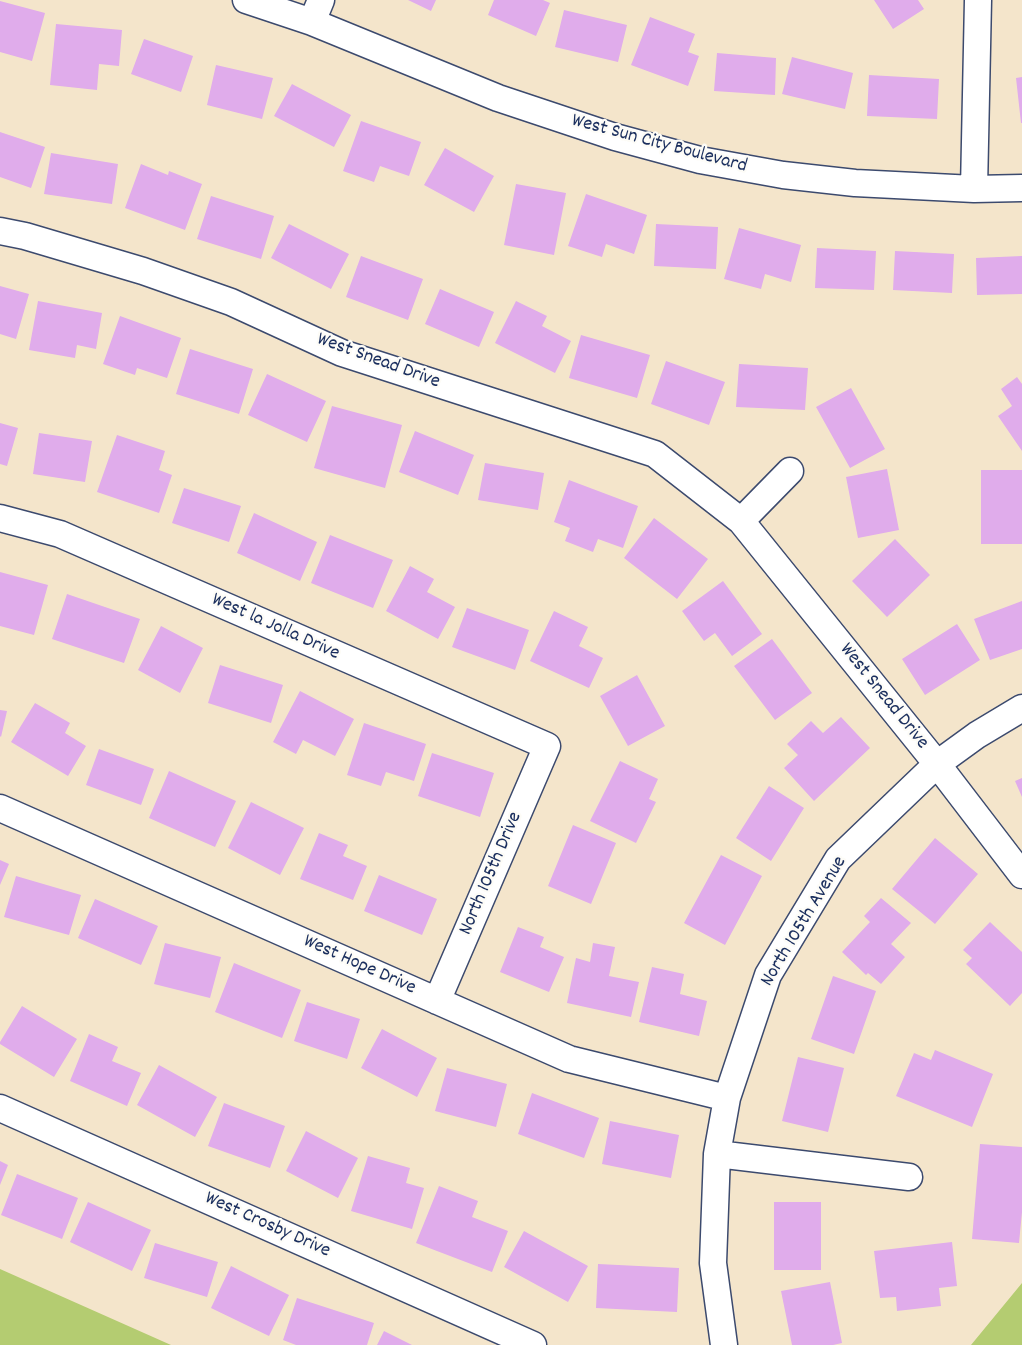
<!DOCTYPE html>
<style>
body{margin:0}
canvas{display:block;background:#f4e5cb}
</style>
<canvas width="1022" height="1345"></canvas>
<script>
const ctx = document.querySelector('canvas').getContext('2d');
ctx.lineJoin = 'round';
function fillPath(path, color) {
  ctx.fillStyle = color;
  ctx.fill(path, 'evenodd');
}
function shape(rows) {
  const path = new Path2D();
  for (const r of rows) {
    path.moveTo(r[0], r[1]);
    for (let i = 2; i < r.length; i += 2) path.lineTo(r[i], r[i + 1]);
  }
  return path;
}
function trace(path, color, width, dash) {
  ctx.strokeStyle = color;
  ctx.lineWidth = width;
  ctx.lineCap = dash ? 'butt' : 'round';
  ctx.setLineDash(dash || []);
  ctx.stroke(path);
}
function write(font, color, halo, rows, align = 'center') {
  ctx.font = font + ' Dekko,sans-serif';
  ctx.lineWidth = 4.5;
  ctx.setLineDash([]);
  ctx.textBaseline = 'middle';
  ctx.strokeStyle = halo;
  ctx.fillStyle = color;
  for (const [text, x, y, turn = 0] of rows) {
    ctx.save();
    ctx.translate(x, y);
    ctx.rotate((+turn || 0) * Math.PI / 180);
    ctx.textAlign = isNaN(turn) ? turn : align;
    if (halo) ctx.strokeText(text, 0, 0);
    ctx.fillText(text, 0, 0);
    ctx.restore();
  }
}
const green = shape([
 [0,1269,171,1345,0,1345],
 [1022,1283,1022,1345,971,1345]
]);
const building = shape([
 [408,0,436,0,431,11],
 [494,0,543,0,550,3,536,36,488,15],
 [874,0,918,0,924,9,893,29],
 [0,1,45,13,32,61,0,52],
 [564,10,627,25,618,62,555,47],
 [650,17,695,34,688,52,699,56,688,86,631,65],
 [56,24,122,30,119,66,99,64,97,90,50,85],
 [144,39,193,56,181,92,131,74],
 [717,53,776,58,775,95,714,91],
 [792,57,853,73,845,109,782,94],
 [216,65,273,78,262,119,207,105],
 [869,75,939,79,937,119,867,116],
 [1022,77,1022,123,1021,123,1016,78],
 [292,84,351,115,334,147,274,116],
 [361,121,421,142,409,176,380,166,374,182,343,171],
 [0,132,45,147,31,188,0,177],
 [445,148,494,176,474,212,424,185],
 [51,153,118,164,112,204,44,194],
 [141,164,168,175,169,171,202,184,185,230,125,208],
 [516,184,566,193,554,255,504,245],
 [586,194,647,215,634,254,606,244,602,257,568,246],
 [211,196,274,216,261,259,197,239],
 [289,224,349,254,331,289,271,258],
 [656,224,718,227,716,269,654,266],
 [739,228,801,245,791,282,765,274,761,289,724,279],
 [817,248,876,251,874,290,815,288],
 [895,251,954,254,952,293,893,290],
 [361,256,423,279,408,320,346,297],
 [1022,256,1022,294,977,295,976,258],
 [0,286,29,294,16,339,0,334],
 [440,289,494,312,479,347,425,324],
 [38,301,102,313,96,349,77,345,75,358,29,350],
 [516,301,547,316,542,326,571,341,555,373,495,343],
 [120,316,181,338,167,378,137,368,135,375,103,364],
 [581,335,650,355,637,398,569,378],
 [190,349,253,369,239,414,176,394],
 [666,361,725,382,709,425,651,404],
 [739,364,808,368,805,410,736,407],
 [267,374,326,401,307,442,248,415],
 [1017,377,1022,384,1022,451,998,416,1012,406,1001,389],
 [851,388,885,449,850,468,816,407],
 [332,406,402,425,385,488,314,468],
 [0,423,18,428,7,466,0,464],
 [415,431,474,455,458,495,399,472],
 [39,433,92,441,85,482,33,474],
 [117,435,165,451,159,470,172,475,159,513,97,492],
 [485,463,544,473,538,510,478,500],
 [887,469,899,530,858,538,846,477],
 [981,470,1022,470,1022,544,981,544],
 [569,480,638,506,623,548,598,539,593,552,565,541,570,528,554,522],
 [184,488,241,506,229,542,172,523],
 [254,513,317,542,300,581,237,553],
 [654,518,708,559,677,599,624,558],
 [330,535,393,560,373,608,311,583],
 [895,539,930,575,887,617,852,581],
 [410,566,434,579,427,592,455,607,438,639,386,611],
 [0,572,48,585,34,635,0,626],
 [723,581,762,634,732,656,715,633,704,641,682,611],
 [67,594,140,619,124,663,52,639],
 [1022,601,1022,649,990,660,974,619],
 [467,608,529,630,515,670,452,647],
 [554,611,588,627,579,646,603,658,589,688,530,661],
 [957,624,980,660,925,695,902,659],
 [161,626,203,648,180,693,138,670],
 [772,639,812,693,775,720,734,666],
 [220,665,283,685,271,723,208,703],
 [637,675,665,726,628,746,600,696],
 [300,691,354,719,335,756,303,740,296,754,273,742],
 [35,703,70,723,65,733,86,746,68,776,11,742],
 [0,710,7,711,1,737,0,736],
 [841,717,870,748,814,801,784,768,798,755,787,744,811,721,823,733],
 [364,723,426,744,414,781,386,772,381,786,347,775],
 [99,749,154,769,141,805,86,785],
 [432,753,494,773,480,817,418,796],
 [620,761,658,779,649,799,656,802,636,843,590,821],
 [169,771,236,801,215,847,149,818],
 [1022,778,1022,797,1015,781],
 [769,786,804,808,771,861,736,838],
 [251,802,304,828,280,875,228,848],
 [573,825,616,843,591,904,548,886],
 [319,833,348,845,343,856,367,866,353,900,300,879],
 [935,838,978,874,935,924,892,889],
 [721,855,762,876,725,945,684,923],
 [0,860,9,864,0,885],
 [379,875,437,899,422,935,364,911],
 [16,876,81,895,69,935,4,917],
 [881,898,911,923,891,944,905,957,881,984,868,973,866,975,842,952,870,922,864,916],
 [95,899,158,926,141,965,78,938],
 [990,922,1022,952,1022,993,1010,1006,966,964,972,958,963,950],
 [518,927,544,937,540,947,564,957,549,992,500,972],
 [165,943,221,957,210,998,154,984],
 [593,943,615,947,609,976,639,982,631,1017,567,1003,576,958,590,962],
 [234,963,301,990,282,1038,215,1012],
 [652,967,684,974,680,994,707,1001,699,1036,639,1022],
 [833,976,876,991,854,1054,811,1039],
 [307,1002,360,1019,347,1059,294,1041],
 [22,1006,77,1039,54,1077,0,1044,0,1042],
 [382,1029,437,1058,417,1097,361,1068],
 [89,1034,118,1047,112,1061,141,1073,127,1106,70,1081],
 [935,1050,993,1074,972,1127,896,1096,914,1053,931,1060],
 [798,1057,844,1068,828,1132,782,1121],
 [159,1065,217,1097,195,1137,137,1105],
 [447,1068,507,1084,496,1127,435,1111],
 [532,1093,599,1118,584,1158,518,1134],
 [224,1103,285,1126,270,1168,208,1146],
 [610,1121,679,1135,671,1178,602,1164],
 [306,1131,358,1158,338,1198,286,1171],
 [980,1144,1022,1147,1022,1212,1019,1243,972,1239],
 [368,1156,410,1168,406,1183,424,1188,412,1229,351,1211],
 [0,1161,8,1165,0,1185],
 [17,1174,78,1198,62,1239,1,1215],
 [439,1186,478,1201,472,1217,508,1231,492,1272,416,1243],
 [88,1202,151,1230,132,1271,70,1242],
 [774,1202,821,1202,821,1270,774,1270],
 [524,1231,588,1266,568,1302,504,1267],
 [952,1242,957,1286,939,1288,941,1306,897,1311,896,1297,880,1298,874,1251],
 [155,1243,218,1262,207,1297,144,1278],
 [598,1264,679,1268,677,1312,596,1308],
 [231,1266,289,1295,269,1336,211,1308],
 [830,1282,842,1343,833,1345,792,1345,781,1291],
 [297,1298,374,1323,367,1345,296,1345,283,1340],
 [384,1331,412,1345,377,1345]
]);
const street = shape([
 [246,0,312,22,498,98,615,137,700,160,783,175,855,183,974,189,1022,188],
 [312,22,321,0],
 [974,189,978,0],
 [0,231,25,236,143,271,231,302,342,353,655,454,741,521,937,764,1022,875],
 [0,518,60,534,547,746,437,1001],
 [741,521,790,471],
 [0,808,569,1059,727,1098],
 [0,1108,533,1345],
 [717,1154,909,1177],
 [724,1345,713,1263,717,1154,727,1098,768,975,838,859,937,764,977,735,1022,708]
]);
const streetNames = [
 ["West Sun City Boulevard",659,145,15],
 ["West Snead Drive",378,362,20],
 ["West la Jolla Drive",275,628,24],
 ["West Snead Drive",883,697,51],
 ["North 105th Drive",492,874,-67],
 ["North 105th Avenue",805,922,-59],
 ["West Hope Drive",359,966,24],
 ["West Crosby Drive",267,1226,24]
];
fillPath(green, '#b4cc71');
fillPath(building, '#e0aceb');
trace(street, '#3c4a6e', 29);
trace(street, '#fff', 26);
write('20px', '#1b2f5e', '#fdfcf7', streetNames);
</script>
